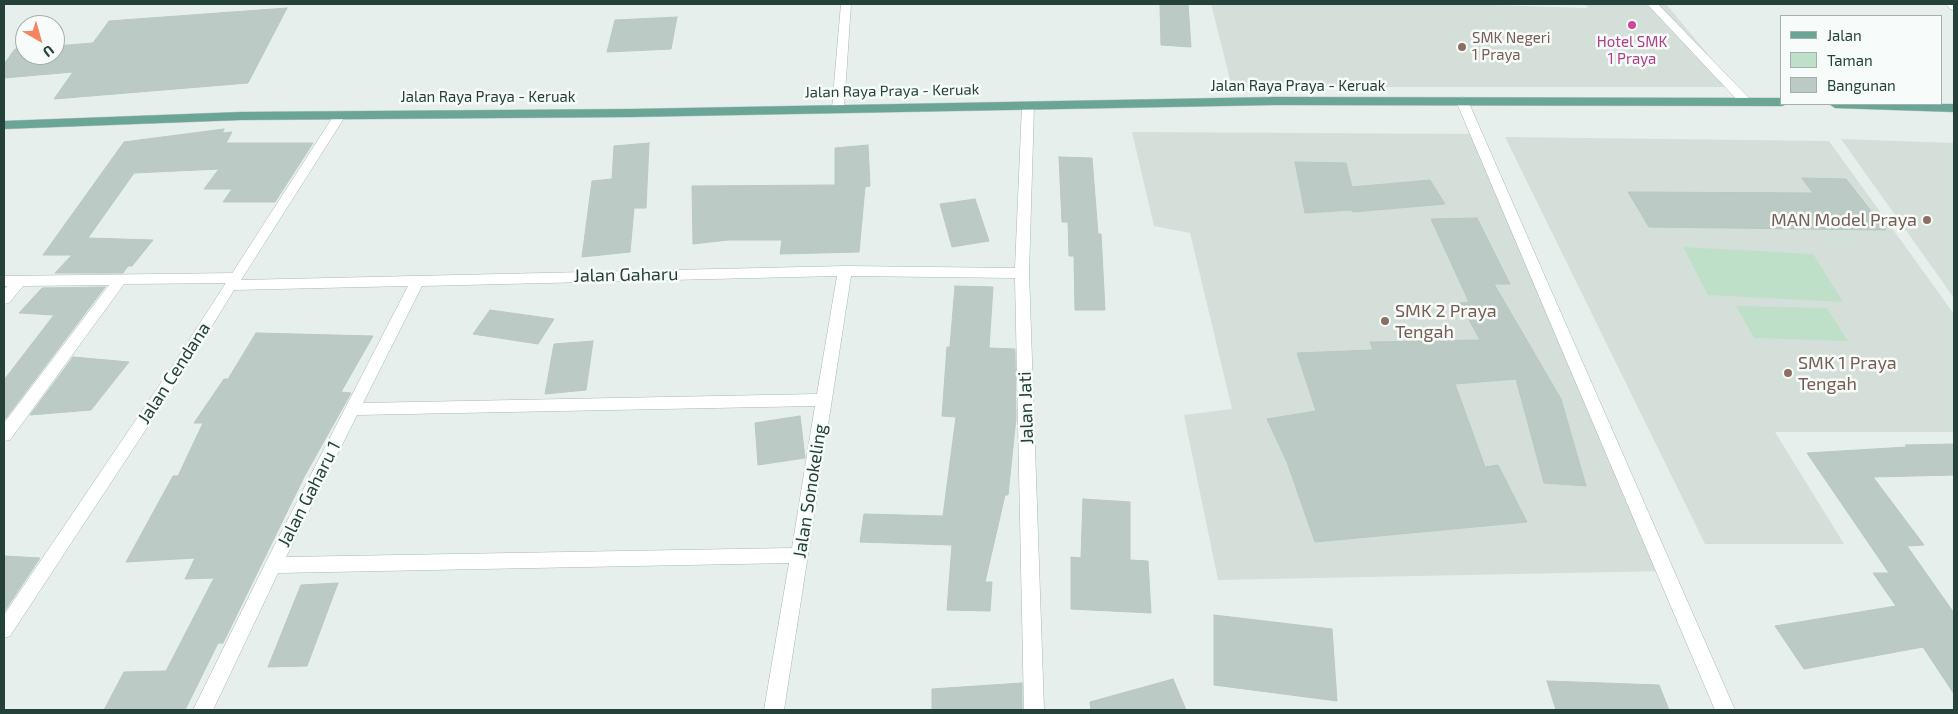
<!DOCTYPE html>
<style>
body{margin:0}
#map{position:relative;width:1958px;height:714px;overflow:hidden;background:#e6efeb;font-family:"Exo 2",sans-serif}
canvas{display:block}
.frame{position:absolute;inset:0;border:5px solid #24423a;pointer-events:none}
.legend{position:absolute;left:1780px;top:15px;width:162px;height:90px;box-sizing:border-box;background:#f7fbf9;border:1px solid #a3b1ad;margin:0;padding:6px 9px;list-style:none;font-size:15px;color:#24423a}
.legend li{display:flex;align-items:center;gap:10px;height:25px}
.legend b{width:25px;border:1px solid #a3b1ad}
.north{position:absolute;left:15px;top:15px;width:50px;height:50px;box-sizing:border-box;background:#f7fbf9;border:1px solid #a3b1ad;border-radius:50%;rotate:142deg;font-size:14px;font-weight:700;line-height:20px;text-align:center;color:#24423a}
.north::after{content:'';display:block;margin:auto;width:18px;height:22px;background:#f4845f;clip-path:polygon(50% 0,100% 100%,50% 72%,0 100%)}
</style>
<div id="map">
<canvas width="1958" height="714"></canvas>
<div class="frame"></div>
<ul class="legend">
<li><b style="height:6px;background:#6aa596"></b>Jalan</li>
<li><b style="height:14px;background:#bfe0c8"></b>Taman</li>
<li><b style="height:14px;background:#bbcac4"></b>Bangunan</li>
</ul>
<div class="north">U</div>
</div>
<script>
const ctx = document.querySelector('canvas').getContext('2d');
ctx.lineJoin = 'round';
function fillPath(path, color) {
  ctx.fillStyle = color;
  ctx.fill(path, 'evenodd');
}
function shape(rows) {
  const path = new Path2D();
  for (const r of rows) {
    path.moveTo(r[0], r[1]);
    for (let i = 2; i < r.length; i += 2) path.lineTo(r[i], r[i + 1]);
  }
  return path;
}
function trace(path, color, width, dash) {
  ctx.strokeStyle = color;
  ctx.lineWidth = width;
  ctx.lineCap = dash ? 'butt' : 'round';
  ctx.setLineDash(dash || []);
  ctx.stroke(path);
}
function write(font, color, halo, rows, align = 'center') {
  ctx.font = font + ' "Exo 2",sans-serif';
  ctx.lineWidth = 5;
  ctx.setLineDash([]);
  ctx.textBaseline = 'middle';
  ctx.strokeStyle = halo;
  ctx.fillStyle = color;
  for (const [text, x, y, turn = 0] of rows) {
    ctx.save();
    ctx.translate(x, y);
    ctx.rotate((+turn || 0) * Math.PI / 180);
    ctx.textAlign = isNaN(turn) ? turn : align;
    if (halo) ctx.strokeText(text, 0, 0);
    ctx.fillText(text, 0, 0);
    ctx.restore();
  }
}
const built = shape([
 [1211,4,1459,4,1588,8,1585,4,1666,4,1735,87,1232,87],
 [1132,132,1480,134,1665,571,1218,580,1184,415,1232,409,1190,233,1154,226],
 [1505,137,1829,141,1954,314,1954,432,1775,432,1844,544,1705,544],
 [1841,139,1954,143,1954,298]
]);
const green = shape([
 [1683,247,1813,254,1843,302,1708,295],
 [1736,306,1827,308,1848,341,1754,338]
]);
const building = shape([
 [1160,4,1188,4,1191,47,1161,45,1160,4],
 [287,8,248,83,54,99,73,72,4,78,4,64,15,49,25,49,25,55,55,55,55,46,93,43,109,21,287,8],
 [677,17,671,49,607,52,615,20,677,17],
 [224,129,222,133,232,132,226,143,313,143,275,202,223,202,232,189,204,189,219,169,134,173,88,238,153,240,132,266,128,266,123,273,55,273,72,255,43,255,124,142,224,129],
 [649,143,646,208,634,208,630,252,582,257,592,181,612,179,614,146,649,143],
 [868,145,870,186,865,187,859,252,780,254,782,240,728,240,693,244,692,186,835,185,835,148,868,145],
 [1059,157,1092,158,1098,234,1101,234,1105,310,1075,310,1074,256,1069,256,1068,222,1062,222,1059,157],
 [1295,162,1346,163,1352,187,1430,180,1445,204,1353,212,1351,210,1305,213,1295,162],
 [1802,178,1846,179,1886,230,1649,227,1628,192,1813,193,1802,178],
 [975,199,989,241,952,247,940,204,975,199],
 [1477,218,1510,284,1494,284,1561,399,1586,486,1544,483,1516,379,1455,384,1485,467,1498,465,1527,522,1315,542,1287,462,1267,419,1316,411,1297,353,1373,350,1370,342,1480,340,1460,303,1469,302,1431,219,1477,218],
 [955,286,993,287,989,348,1015,349,1016,418,1008,495,1005,495,985,582,992,582,990,611,947,610,952,545,860,542,864,514,943,516,956,417,942,416,947,347,950,347,955,286],
 [105,287,6,418,4,418,4,380,54,315,19,313,42,288,105,287],
 [490,310,554,319,538,344,473,334,490,310],
 [256,333,373,336,341,392,351,393,304,477,223,643,218,643,185,710,104,710,124,672,166,671,214,578,185,579,195,558,126,562,173,476,178,476,203,423,194,423,224,379,228,379,256,333],
 [593,341,586,390,545,394,554,344,593,341],
 [73,357,129,362,91,410,30,415,73,357],
 [800,416,805,458,758,465,755,423,800,416],
 [1954,444,1954,475,1873,477,1924,545,1907,546,1954,613,1954,694,1923,647,1804,669,1775,626,1896,606,1873,573,1889,573,1807,453,1907,447,1905,445,1954,444],
 [1083,499,1130,502,1130,560,1148,561,1151,613,1071,609,1071,557,1081,558,1083,499],
 [4,556,40,558,4,612,4,556],
 [338,583,307,666,268,667,301,585,338,583],
 [1214,615,1332,629,1337,701,1214,685,1214,615],
 [1173,679,1186,710,1091,710,1090,702,1173,679],
 [1547,681,1659,685,1669,710,1556,710,1547,681],
 [1022,683,1022,710,932,710,932,689,1022,683]
]);
const pedestrian = shape([
 [235,273,240,274,242,278,240,282,235,283,124,284,10,440,4,441,4,423,109,285,23,286,9,303,4,304,4,290,7,286,4,286,4,276,235,273]
]);
const minor = shape([
 [841,4,851,4,844,108,838,112,832,108,841,4],
 [1647,4,1658,4,1749,98,1751,101,1749,104,1741,104,1647,4],
 [1946,4,1954,4,1954,10,1950,9,1946,4],
 [1462,97,1468,101,1735,710,1715,710,1456,101,1462,97],
 [1028,102,1034,106,1029,273,1044,710,1024,710,1015,278,851,276,784,710,764,710,789,563,278,573,213,710,193,710,267,560,408,286,234,290,183,373,10,636,4,638,4,615,173,365,336,112,340,111,346,115,241,280,845,266,1015,268,1022,106,1028,102],
 [837,276,817,394,363,403,422,286,837,276],
 [815,406,792,548,286,557,357,415,815,406]
]);
const primary = shape([
 [1275,97,1782,98,1782,104,1787,104,1782,106,1275,105,632,117,241,120,4,129,4,121,241,112,632,109,1275,97],
 [1829,104,1954,104,1954,112,1835,108,1829,104]
]);
const markers = [
 [1632,25,5,"#d1479c"],
 [1462,47,5,"#8d6e63"],
 [1927,220,5,"#8d6e63"],
 [1385,321,5,"#8d6e63"],
 [1788,373,5,"#8d6e63"]
];
const farEducationnames = [
 ["SMK Negeri",1472,38],
 ["1 Praya",1472,55]
];
const farHotelnames = [
 ["Hotel SMK",1632,42],
 ["1 Praya",1632,59]
];
const farStreetnames = [
 ["Jalan Raya Praya - Keruak",1298,86],
 ["Jalan Raya Praya - Keruak",892,91,-1],
 ["Jalan Raya Praya - Keruak",488,97]
];
const educationNames = [
 ["MAN Model Praya",1917,220,"right"],
 ["SMK 2 Praya",1395,311],
 ["Tengah",1395,332],
 ["SMK 1 Praya",1798,363],
 ["Tengah",1798,384]
];
const streetNames = [
 ["Jalan Gaharu",626,275,-1],
 ["Jalan Cendana",174,373,-57],
 ["Jalan Jati",1026,408,-92],
 ["Jalan Sonokeling",810,491,-81],
 ["Jalan Gaharu 1",309,494,-63]
];
fillPath(built, '#d4dfda');
fillPath(green, '#bfe0c8');
fillPath(building, '#bbcac4');
trace(building, '#b8c9c2', 1);
trace(pedestrian, '#a8b8b2', 1);
trace(minor, '#a8b8b2', 1);
trace(primary, '#c2cac8', 1);
fillPath(pedestrian, '#fff');
fillPath(minor, '#fff');
fillPath(primary, '#6aa596');
for (const [x, y, r, color] of markers) {
  const dot = new Path2D();
  dot.arc(x, y, r, 0, 2 * Math.PI);
  ctx.fillStyle = color;
  ctx.fill(dot);
  trace(dot, '#f7fbf9', 2);
}
write('15px', '#785e54', '#f7fbf9', farEducationnames, 'left');
write('15px', '#b23c85', '#f7fbf9', farHotelnames);
write('15px', '#24423a', '#f7fbf9', farStreetnames);
write('18px', '#785e54', '#f7fbf9', educationNames, 'left');
write('18px', '#24423a', '#f7fbf9', streetNames);
</script>
